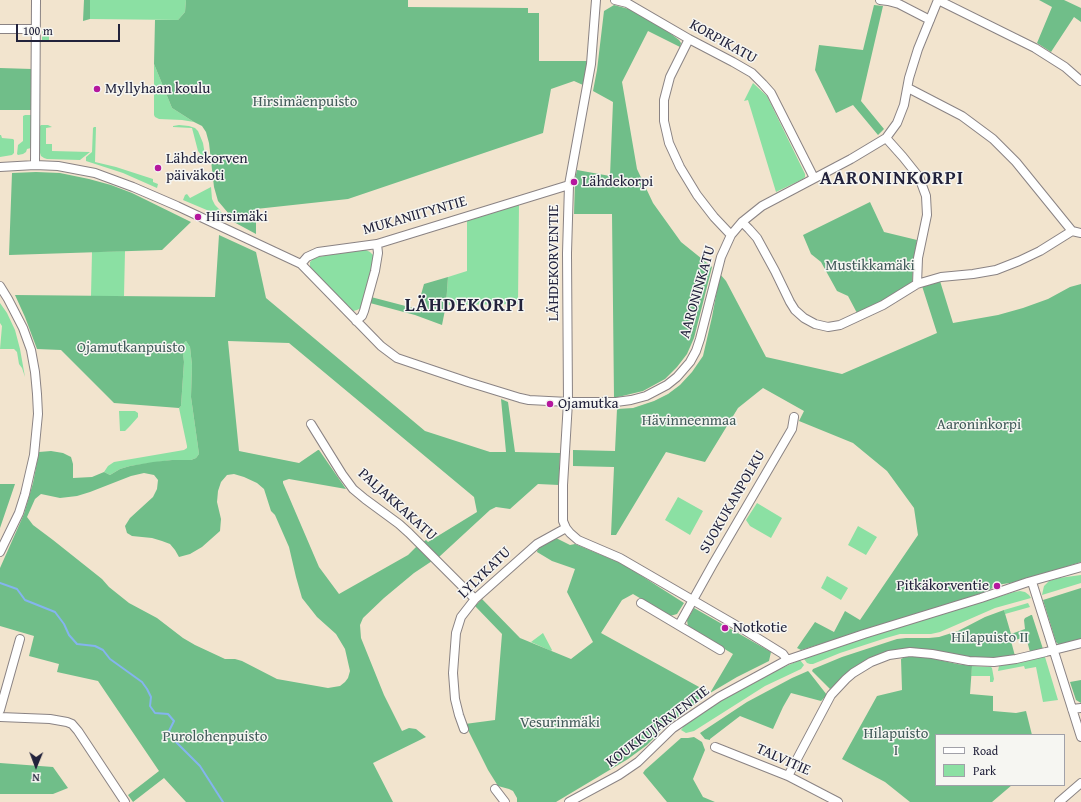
<!DOCTYPE html>
<meta charset="utf-8">
<style>
body{margin:0}
#map{position:relative;width:1081px;height:802px;overflow:hidden;background:#f2e4ce;font-family:"Gentium Book Plus",serif}
canvas{display:block}
.legend{position:absolute;left:935px;top:734px;width:130px;height:52px;box-sizing:border-box;background:#f6f6f2;border:1px solid #a1a1a9;margin:0;padding:5px 7px;list-style:none;font-size:12px;color:#22223b}
.legend li{display:flex;align-items:center;gap:8px;height:20px}
.legend b{width:20px;border:1px solid #a1a1a9}
.north{position:absolute;left:16px;top:746px;width:40px;height:40px;-webkit-text-stroke:3px #f6f6f2;paint-order:stroke;rotate:181deg;font-size:11px;font-weight:700;line-height:16px;text-align:center;color:#22223b}
.north::after{content:'';display:block;margin:auto;width:14px;height:18px;background:#22223b;clip-path:polygon(50% 0,100% 100%,50% 72%,0 100%)}
.scale{position:absolute;left:16px;top:24px;width:104px;height:18px;box-sizing:border-box;border:2px solid #22223b;border-top:0;padding-left:5px;font-size:12px;line-height:14px;white-space:nowrap;color:#22223b;-webkit-text-stroke:3px #f6f6f2;paint-order:stroke}
</style>
<div id="map">
<canvas width="1081" height="802"></canvas>
<ul class="legend">
<li><b style="height:5px;background:#fff"></b>Road</li>
<li><b style="height:11px;background:#8be0a3"></b>Park</li>
</ul>
<div class="north">N</div>
<div class="scale">100 m</div>
</div>
<script>
const ctx = document.querySelector('canvas').getContext('2d');
ctx.lineJoin = 'round';
function fillPath(path, color) {
  ctx.fillStyle = color;
  ctx.fill(path, 'evenodd');
}
function shape(rows) {
  const path = new Path2D();
  for (const r of rows) {
    path.moveTo(r[0], r[1]);
    for (let i = 2; i < r.length; i += 2) path.lineTo(r[i], r[i + 1]);
  }
  return path;
}
function trace(path, color, width, dash) {
  ctx.strokeStyle = color;
  ctx.lineWidth = width;
  ctx.lineCap = dash ? 'butt' : 'round';
  ctx.setLineDash(dash || []);
  ctx.stroke(path);
}
function write(font, color, halo, rows, align = 'center') {
  ctx.font = font + ' "Gentium Book Plus",serif';
  ctx.lineWidth = 3;
  ctx.setLineDash([]);
  ctx.textBaseline = 'middle';
  ctx.strokeStyle = halo;
  ctx.fillStyle = color;
  for (const [text, x, y, turn = 0] of rows) {
    ctx.save();
    ctx.translate(x, y);
    ctx.rotate((+turn || 0) * Math.PI / 180);
    ctx.textAlign = isNaN(turn) ? turn : align;
    if (halo) ctx.strokeText(text, 0, 0);
    ctx.fillText(text, 0, 0);
    ctx.restore();
  }
}
const green = shape([
 [90,0,186,0,185,12,178,20,90,19],
 [44,28,49,28,49,40,42,40,42,30],
 [154,64,172,108,194,122,182,120,159,119,155,117,154,115],
 [753,83,767,96,805,174,805,177,803,179,776,192,748,100,744,101],
 [25,115,31,115,31,148,27,149,26,152,23,154,18,155,17,154,18,145,23,141,23,116],
 [41,125,48,125,52,127,46,128,46,144,52,144,52,151,90,152,80,160,47,159,44,158,41,156,40,153,40,126],
 [179,125,189,126,195,128,198,131,203,143,205,155,202,156,198,151,192,128,173,127,173,126],
 [94,127,96,127,95,162,116,167,153,179,153,182,158,184,157,188,123,173,86,161,86,157,92,152,93,128],
 [0,135,1,135,2,138,13,139,14,140,14,153,12,155,0,157],
 [211,187,212,199,215,205,220,210,222,214,221,216,183,200,185,195,187,194,190,198],
 [519,204,518,304,446,305,448,277,467,271,467,219],
 [360,250,366,250,370,252,374,256,374,261,363,307,357,310,353,311,348,308,310,269,310,262,313,259,318,257],
 [125,251,124,296,91,296,92,252],
 [0,303,7,313,15,330,20,349,25,377,22,368,19,364,17,352,14,349,0,349,2,326,0,323],
 [186,341,190,347,192,365,191,397,199,454,196,458,191,460,172,460,130,466,120,469,110,475,104,472,108,466,114,462,184,450,187,448,187,446,179,408,181,406,184,362,182,345],
 [119,411,135,411,138,413,138,417,130,426,125,431,120,431],
 [678,497,703,511,690,535,665,520],
 [757,503,782,518,771,538,750,526,746,520],
 [858,526,877,537,866,555,848,545],
 [1081,575,1081,583,1042,595,1044,586,1049,581,1059,578],
 [827,576,848,588,841,600,821,588],
 [1020,591,1025,592,1029,595,1031,598,995,608,940,632,931,634,900,634,886,638,840,653,813,664,810,664,807,663,804,659,859,640,1014,592],
 [1028,603,1030,607,1005,614,1004,610],
 [543,633,552,650,551,651,531,642],
 [1043,657,1045,657,1058,700,1043,702,1036,667,1025,669,1024,666,998,671,999,666],
 [800,660,804,665,801,669,765,686,694,731,686,733,681,730,684,726,726,697,773,672],
 [972,666,991,667,992,668,994,679,993,682,990,682,990,676,971,676]
]);
const forest = shape([
 [84,0,90,0,90,19,83,21],
 [186,0,408,0,408,7,528,8,528,13,539,13,539,61,587,61,586,72,583,85,574,81,551,89,543,133,348,199,256,209,256,234,232,221,229,214,218,201,214,187,209,143,206,132,202,126,194,122,172,108,154,64,155,20,178,20,185,12],
 [1039,0,1064,0,1081,8,1081,22,1074,17,1051,52,1037,43,1052,7],
 [614,5,636,11,662,27,679,40,681,43,680,47,648,31,622,82,637,169,653,203,681,242,712,267,694,338,687,354,677,367,665,379,643,391,614,398,612,214,574,214,575,179,577,170,610,176,613,102,593,91,597,70,604,11],
 [874,5,883,6,861,101,884,129,878,135,853,105,836,113,815,70,819,45,863,50],
 [0,68,32,69,32,110,0,110],
 [36,172,60,173,89,179,111,185,132,193,191,222,162,250,9,255,12,173],
 [870,202,884,232,917,240,914,257,912,283,878,303,857,313,848,296,837,291,821,262,811,254,803,235],
 [219,235,256,252,266,298,425,431,490,452,506,452,501,399,508,402,515,452,560,453,559,485,538,484,510,509,496,507,490,510,439,557,423,542,426,540,428,542,477,512,474,497,289,343,228,341,239,451,299,463,318,450,319,450,346,489,289,479,283,481,283,483,319,567,339,594,408,555,417,546,432,561,414,573,384,598,363,618,360,625,361,638,384,695,402,731,409,728,416,729,426,737,373,763,393,802,186,802,164,778,133,802,128,795,159,771,98,681,57,672,59,664,29,656,34,636,0,626,0,568,24,514,33,483,39,452,51,451,63,453,71,457,73,464,73,478,92,477,104,472,110,475,120,469,130,466,153,462,172,460,191,460,196,458,199,454,191,397,192,365,190,347,186,341,182,345,184,362,181,406,179,408,114,403,61,350,37,349,25,317,15,295,215,297],
 [144,473,154,475,158,480,157,489,153,497,130,518,125,526,127,533,132,536,152,538,162,541,170,544,175,550,179,557,190,554,202,547,220,531,221,519,217,502,218,491,221,482,227,475,234,474,244,477,257,483,264,489,271,511,275,515,289,547,296,577,302,598,317,617,336,634,345,649,350,671,348,678,345,682,340,686,328,688,277,679,242,661,235,659,225,659,195,645,183,638,157,618,129,603,109,587,102,579,53,540,33,525,27,517,35,499,41,494,60,498,77,496,90,492,131,476],
 [720,274,726,281,766,357,842,374,937,333,922,286,940,281,953,323,998,315,1023,308,1048,299,1070,287,1081,284,1081,562,1017,582,996,585,986,593,801,650,797,648,815,622,834,632,845,611,860,620,918,535,914,508,887,471,853,443,799,421,804,411,763,388,738,408,705,462,666,452,616,535,611,535,614,467,573,466,573,450,615,451,617,409,633,408,654,401,668,394,680,385,692,372,703,356,712,317],
 [448,277,446,305,442,325,415,315,370,303,371,297,417,309,424,284],
 [0,484,15,484,0,528],
 [554,537,570,545,575,544,623,564,684,603,677,614,670,616,633,594,622,600,601,633,710,693,733,654,688,627,687,620,694,608,771,652,769,661,737,677,710,693,666,726,647,745,628,759,556,802,517,802,517,798,513,791,509,789,498,786,488,770,465,724,495,720,502,634,475,606,482,599,520,638,571,659,593,642,567,592,575,569,552,561,537,552,538,547],
 [1081,588,1081,640,1062,645,1059,645,1056,642,1043,600],
 [1004,610,1011,634,1025,629,1024,620,1025,618,1031,615,1032,615,1043,649,1030,652,1026,637,1011,641,1015,656,1001,658,980,658,965,657,932,650,918,649,899,650,830,689,812,671,813,669,842,657,897,639,906,638,929,638,939,637,958,631,985,617],
 [909,655,917,655,957,664,972,666,970,694,993,696,993,711,1016,713,1026,711,1032,735,936,735,936,785,1012,785,992,802,910,802,885,782,842,759,877,696,902,690,901,659],
 [808,671,809,672,827,695,821,701,791,693,783,707,773,729,740,716,710,739,710,740,705,739,700,733,747,702,792,678],
 [1081,680,1081,703,1076,700,1070,682],
 [694,737,702,742,705,750,693,779,703,797,715,802,667,802,643,773,645,770,681,738,688,738],
 [0,763,53,767,68,788,53,794,0,794]
]);
const stream = shape([
 [0,583,17,589,25,600,55,612,64,624,69,635,77,644,95,646,103,650,110,659,142,682,147,689,151,697,150,706,155,713,168,714,174,721,169,731,173,739,200,766,223,802]
]);
const minor = shape([
 [596,0,591,64,569,185,567,253,568,402,563,485,563,521,566,528,570,533,578,540,620,558,746,631,783,654,787,660],
 [615,0,627,3,689,39,733,62,752,73,763,84,771,93,814,178],
 [880,0,888,1,899,4,930,20],
 [938,0,1035,48,1065,67,1081,81],
 [0,29,36,29],
 [689,39,670,77,664,100,664,121,669,143,680,167,697,195,714,217,731,235],
 [908,88,962,116,993,139,1016,162,1072,231,1081,233],
 [886,138,903,157,919,177,926,196,927,215,918,258,917,284],
 [35,165,36,0],
 [0,167,35,165,58,166,95,173,133,187,177,206,301,264,381,346,397,358,468,382,520,398,529,400,568,402,616,402,631,400,646,396,667,385,677,377,690,362,696,351,700,339,721,257,731,235,742,222,762,206,851,159,886,138,897,123,904,105,909,78,918,49,938,0],
 [742,222,749,229,757,238,775,271,790,302,795,310,804,318,815,324,828,327,840,325,883,305,917,284,941,277,973,274,996,270,1019,261,1040,251,1072,231],
 [301,264,307,257,318,252,377,244,569,185],
 [0,286,8,299,23,328,31,350,35,372,37,394,38,414,34,455,25,494,19,513,0,552],
 [356,321,362,316,364,311,375,271,378,253,377,244],
 [311,424,342,474,353,489,365,499,399,524,409,533,475,599],
 [1032,582,1081,737],
 [641,603,720,650],
 [679,625,713,564,792,429,794,417],
 [1072,709,1081,708],
 [0,710,20,639],
 [0,717,50,719,67,722,72,724,78,731,125,802],
 [464,729,459,715,455,699,453,673,456,633,461,617,475,599,537,544,566,528],
 [715,747,788,776,838,802],
 [788,776,831,695,846,679,853,673,871,662,889,655,910,652,932,654,969,661,994,662,1016,659,1046,652,1081,643],
 [495,789,505,802],
 [569,802,619,775,638,762,673,728,719,697,787,660,864,634,981,598,1028,582,1081,567],
 [1059,802,1081,783]
]);
const markers = [
 [97,89,4,"#b5179e"],
 [158,168,4,"#b5179e"],
 [574,182,4,"#b5179e"],
 [198,217,4,"#b5179e"],
 [550,404,4,"#b5179e"],
 [997,586,4,"#b5179e"],
 [725,628,4,"#b5179e"]
];
const streetNames = [
 ["KORPIKATU",723,42,29],
 ["MUKANIITYNTIE",415,216,-16],
 ["LÄHDEKORVENTIE",554,263,-90],
 ["AARONINKATU",698,292,-74],
 ["SUOKUKANPOLKU",733,502,-60],
 ["PALJAKKAKATU",397,505,42],
 ["LYLYKATU",485,573,-44],
 ["KOUKKUJÄRVENTIE",658,727,-37],
 ["TALVITIE",783,760,24]
];
const poiNames = [
 ["Myllyhaan koulu",105,89],
 ["Lähdekorven",166,159],
 ["päiväkoti",166,176],
 ["Lähdekorpi",582,182],
 ["Hirsimäki",206,217],
 ["Ojamutka",558,404],
 ["Pitkäkorventie",989,586,"right"],
 ["Notkotie",733,628]
];
const parkNames = [
 ["Hirsimäenpuisto",305,102],
 ["Mustikkamäki",870,266],
 ["Ojamutkanpuisto",131,348],
 ["Hävinneenmaa",689,421],
 ["Aaroninkorpi",979,425],
 ["Hilapuisto II",990,638],
 ["Vesurinmäki",560,723],
 ["Hilapuisto",896,734],
 ["I",896,751],
 ["Purolohenpuisto",215,737]
];
const districtNames = [
 ["AARONINKORPI",892,179],
 ["LÄHDEKORPI",465,306]
];
fillPath(green, '#8be0a3');
fillPath(forest, '#70be89');
trace(stream, '#84b4ef', 2);
trace(minor, '#8a8384', 10);
trace(minor, '#fff', 8);
for (const [x, y, r, color] of markers) {
  const dot = new Path2D();
  dot.arc(x, y, r, 0, 2 * Math.PI);
  ctx.fillStyle = color;
  ctx.fill(dot);
  trace(dot, '#f6f6f2', 1.5);
}
write('15px', '#22223b', '#f6f6f2', streetNames);
write('15px', '#22223b', '#f6f6f2', poiNames, 'left');
write('15px', '#425b5a', '#f6f6f2', parkNames);
ctx.letterSpacing = '1px';
write('bold 19px', '#22223b', '#f6f6f2', districtNames);
ctx.letterSpacing = '0px';
</script>
